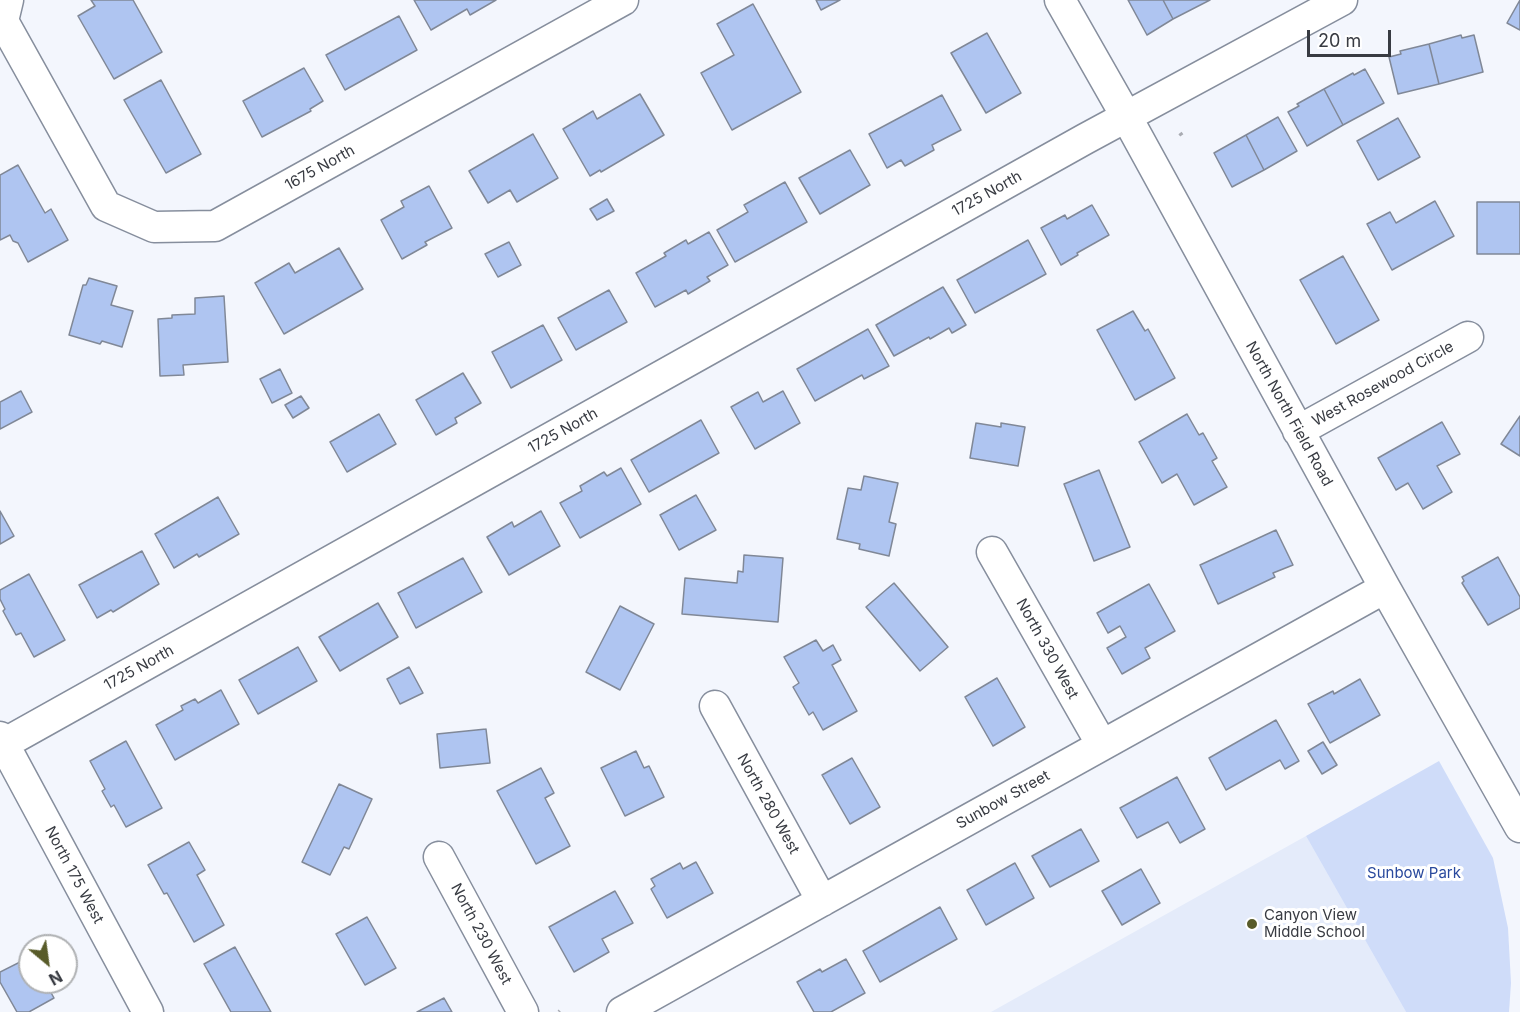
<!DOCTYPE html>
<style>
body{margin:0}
#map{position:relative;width:1520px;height:1012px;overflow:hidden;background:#f3f6fd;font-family:Inter,sans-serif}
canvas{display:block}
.north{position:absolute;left:18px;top:934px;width:60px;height:60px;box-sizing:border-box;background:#fff;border:2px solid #afb1b3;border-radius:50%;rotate:151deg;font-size:16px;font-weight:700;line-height:24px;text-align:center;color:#383b42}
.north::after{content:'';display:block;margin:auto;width:21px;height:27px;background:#585b29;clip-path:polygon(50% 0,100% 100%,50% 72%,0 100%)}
.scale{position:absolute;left:1307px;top:30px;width:84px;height:27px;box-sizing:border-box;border:3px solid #383b42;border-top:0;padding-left:8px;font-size:18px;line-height:21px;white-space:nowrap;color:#383b42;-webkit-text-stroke:4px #fff;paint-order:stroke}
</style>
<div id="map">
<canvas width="1520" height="1012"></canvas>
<div class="north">N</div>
<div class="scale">20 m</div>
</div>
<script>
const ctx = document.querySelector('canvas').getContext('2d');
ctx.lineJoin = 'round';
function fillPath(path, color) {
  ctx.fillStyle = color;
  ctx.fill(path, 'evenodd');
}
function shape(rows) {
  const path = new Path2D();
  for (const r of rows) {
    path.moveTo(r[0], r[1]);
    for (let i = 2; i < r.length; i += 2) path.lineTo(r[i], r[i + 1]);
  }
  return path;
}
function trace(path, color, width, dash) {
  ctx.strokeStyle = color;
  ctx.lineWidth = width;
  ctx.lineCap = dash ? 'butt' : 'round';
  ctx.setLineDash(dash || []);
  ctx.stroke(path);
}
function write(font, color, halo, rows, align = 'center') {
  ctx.font = font + ' Inter,sans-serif';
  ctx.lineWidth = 6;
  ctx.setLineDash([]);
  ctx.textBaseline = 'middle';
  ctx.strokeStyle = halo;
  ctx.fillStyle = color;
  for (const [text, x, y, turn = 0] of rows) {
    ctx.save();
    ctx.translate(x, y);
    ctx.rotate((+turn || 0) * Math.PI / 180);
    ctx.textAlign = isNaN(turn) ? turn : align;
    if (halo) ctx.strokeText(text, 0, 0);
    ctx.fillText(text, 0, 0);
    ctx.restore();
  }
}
const built = shape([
 [1306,836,1406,1012,991,1012]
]);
const green = shape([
 [1439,761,1493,858,1508,928,1511,983,1509,1012,1406,1012,1306,836]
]);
const building = shape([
 [91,0,133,0,162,52,114,79,78,16,95,6,91,0],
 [414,0,496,0,470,15,467,9,431,30,414,0],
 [816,0,840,0,821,10,816,0],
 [1128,0,1163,0,1173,19,1147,35,1128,0],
 [1163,0,1210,0,1173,19,1163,0],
 [1520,0,1520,30,1507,23,1520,0],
 [753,4,801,92,732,130,701,73,734,55,717,24,753,4],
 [399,16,417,50,345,90,326,55,399,16],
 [987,33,1021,93,986,113,951,53,987,33],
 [1461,35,1462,38,1474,35,1483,72,1439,84,1429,44,1461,35],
 [1429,44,1439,84,1398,94,1389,57,1401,54,1400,51,1429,44],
 [304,68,323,101,310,109,311,111,262,137,243,101,304,68],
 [1365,69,1384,103,1343,125,1324,89,1353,73,1354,75,1365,69],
 [161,80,201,154,166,173,124,100,161,80],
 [1324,89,1343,125,1307,146,1288,112,1299,106,1297,104,1324,89],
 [640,94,664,135,601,172,600,170,590,176,563,129,593,111,597,119,640,94],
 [942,95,961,130,932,145,934,150,905,166,901,160,887,168,869,134,942,95],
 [1278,117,1297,151,1264,170,1246,135,1278,117],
 [1398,118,1420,157,1378,180,1357,141,1398,118],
 [533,134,558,178,517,202,510,190,488,203,469,171,533,134],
 [1246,135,1264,170,1232,187,1214,153,1246,135],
 [850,150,870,185,820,214,799,178,850,150],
 [18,165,45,213,51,209,68,240,28,262,18,243,13,241,10,235,0,240,0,175,18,165],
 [785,182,807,222,735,262,717,230,748,212,744,205,785,182],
 [429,186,452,228,425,242,427,245,402,259,381,220,404,207,401,201,429,186],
 [607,199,614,211,597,220,590,209,607,199],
 [1435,201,1454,236,1392,270,1367,224,1390,212,1396,223,1435,201],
 [1477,202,1520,202,1520,254,1477,254,1477,202],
 [1092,205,1109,235,1077,253,1078,255,1061,265,1041,228,1065,215,1067,219,1092,205],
 [709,232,728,265,707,277,710,281,688,294,686,290,655,307,636,273,666,256,664,253,686,240,688,244,709,232],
 [1028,240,1046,274,975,313,957,280,1028,240],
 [509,242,521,265,498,277,485,254,509,242],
 [339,248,363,289,284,334,255,283,289,263,295,273,339,248],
 [1343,256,1379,320,1336,344,1300,280,1343,256],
 [89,278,117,286,111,305,133,311,122,347,102,341,100,344,69,335,83,285,86,285,89,278],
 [943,287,966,325,952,333,949,328,930,339,929,337,894,356,876,325,943,287],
 [609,290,627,322,576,350,558,318,609,290],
 [224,296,228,362,183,365,184,375,160,376,158,319,172,318,172,315,195,314,195,298,224,296],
 [1133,311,1145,331,1148,329,1175,378,1135,400,1097,330,1133,311],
 [543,325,562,360,511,388,492,352,543,325],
 [868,329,889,366,864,379,862,375,815,401,797,369,868,329],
 [280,369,292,393,272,403,260,379,280,369],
 [463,373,481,403,455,418,457,423,436,435,416,400,463,373],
 [21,391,32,412,0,429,0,402,21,391],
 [783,391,800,423,755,449,731,407,758,392,763,402,783,391],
 [301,396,309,408,293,418,285,405,301,396],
 [379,414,396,444,347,472,330,442,379,414],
 [1187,414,1199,435,1203,433,1217,458,1212,461,1227,487,1194,505,1177,474,1162,483,1139,442,1187,414],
 [1520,416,1520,456,1501,444,1520,416],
 [701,420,719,453,649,492,631,460,701,420],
 [1442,422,1460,454,1437,466,1452,492,1423,509,1408,483,1396,490,1378,458,1442,422],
 [976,423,1001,427,1001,423,1025,427,1018,466,970,458,976,423],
 [621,468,641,504,580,538,560,503,582,491,580,486,604,472,607,476,621,468],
 [1099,470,1130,547,1094,561,1064,484,1099,470],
 [864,476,898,483,889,522,896,524,889,556,859,549,860,544,837,539,848,488,861,490,864,476],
 [696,495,716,530,679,550,660,515,696,495],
 [218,497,239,534,199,557,197,554,174,568,155,534,218,497],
 [0,511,14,536,0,544,0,511],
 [541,511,560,546,509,575,487,537,512,522,514,527,541,511],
 [1276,530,1293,565,1273,573,1275,577,1218,604,1200,565,1276,530],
 [142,551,159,584,113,612,111,610,97,618,79,585,142,551],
 [744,555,783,558,778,622,682,614,685,578,737,583,738,571,743,572,744,555],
 [1498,557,1520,597,1520,608,1488,625,1462,583,1464,581,1462,577,1498,557],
 [463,558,482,592,416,628,398,593,463,558],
 [29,574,65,640,34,657,21,633,16,635,3,611,5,609,0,599,0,590,29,574],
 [894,583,948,647,920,671,866,607,894,583],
 [1149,584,1175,631,1145,648,1150,658,1122,674,1107,648,1126,637,1120,626,1108,633,1097,613,1149,584],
 [378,603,398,637,340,671,319,637,378,603],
 [620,606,654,624,620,690,586,672,620,606],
 [816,640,823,651,833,645,841,660,832,665,857,711,823,730,813,712,809,715,793,687,799,683,784,657,816,640],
 [298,647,317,681,258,714,239,680,298,647],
 [409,667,423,693,400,704,387,679,409,667],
 [997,678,1025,727,993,746,965,697,997,678],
 [1360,679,1380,715,1330,743,1308,704,1333,691,1334,694,1360,679],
 [221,690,239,724,175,760,156,725,183,710,181,706,195,699,198,703,221,690],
 [1276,720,1299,761,1285,769,1280,760,1226,790,1209,758,1276,720],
 [486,729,490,763,440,768,437,734,486,729],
 [126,741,162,808,126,827,114,805,111,807,102,791,105,789,90,761,126,741],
 [1323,742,1337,765,1322,774,1308,751,1323,742],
 [636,751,644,768,649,766,664,797,625,816,601,768,636,751],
 [852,758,880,807,850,824,822,775,852,758],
 [541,768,554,793,545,798,570,846,536,864,497,791,541,768],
 [1177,777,1205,829,1180,843,1168,822,1137,838,1120,808,1177,777],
 [339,784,372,799,349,849,344,847,330,875,302,862,339,784],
 [1081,829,1099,861,1050,887,1032,856,1081,829],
 [189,842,205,870,197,875,224,925,194,942,167,893,164,894,148,865,189,842],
 [696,862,713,893,667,918,651,889,655,886,651,879,680,863,683,869,696,862],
 [1015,863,1034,898,986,925,967,890,1015,863],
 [1141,869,1160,903,1122,925,1102,891,1141,869],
 [615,891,633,923,602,939,609,952,574,972,549,927,615,891],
 [940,907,957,939,880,982,863,951,940,907],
 [367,917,396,968,365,985,336,934,367,917],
 [235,947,271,1012,231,1012,204,964,235,947],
 [30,957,30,982,45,982,54,998,29,1012,17,1012,0,982,0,972,30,957],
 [846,959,865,993,831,1012,814,1012,797,982,820,969,822,972,846,959],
 [444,998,452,1012,417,1012,444,998]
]);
const path = shape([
 [1180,133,1183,137],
 [559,1012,560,1011]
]);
const minor = shape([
 [8,0,3,21,106,206,154,227,215,226,623,0],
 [1060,0,1126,116,1385,588,1520,827],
 [1298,431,1468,337],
 [992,552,1102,745],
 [715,706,822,901],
 [0,737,148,1012],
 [0,746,1085,139,1342,0],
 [439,857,523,1012],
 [622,1012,1385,588]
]);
const markers = [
 [1252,924,6,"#585b29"]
];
const streetNames = [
 ["1675 North",320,168,-29],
 ["1725 North",987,194,-29],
 ["West Rosewood Circle",1383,384,-29],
 ["North North Field Road",1289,414,61],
 ["1725 North",563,431,-29],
 ["North 330 West",1047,649,61],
 ["1725 North",139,668,-29],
 ["Sunbow Street",1003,800,-29],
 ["North 280 West",768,804,61],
 ["North 175 West",74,875,62],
 ["North 230 West",481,934,62]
];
const parkNames = [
 ["Sunbow Park",1414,873]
];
const poiNames = [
 ["Canyon View",1264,915],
 ["Middle School",1264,932]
];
fillPath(built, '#e4ebfa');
fillPath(green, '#cfdcf9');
fillPath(building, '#afc5f1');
trace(building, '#808897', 1.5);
trace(minor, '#868e9d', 33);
trace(path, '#a9acb3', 4, [3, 4.5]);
trace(minor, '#fff', 30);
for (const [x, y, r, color] of markers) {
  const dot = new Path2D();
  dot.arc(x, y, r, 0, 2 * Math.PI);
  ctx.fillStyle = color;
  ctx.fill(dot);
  trace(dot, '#fff', 2);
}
write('15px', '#383b42', '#fff', streetNames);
write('15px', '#29499d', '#fff', parkNames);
write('15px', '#383b42', '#fff', poiNames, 'left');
</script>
